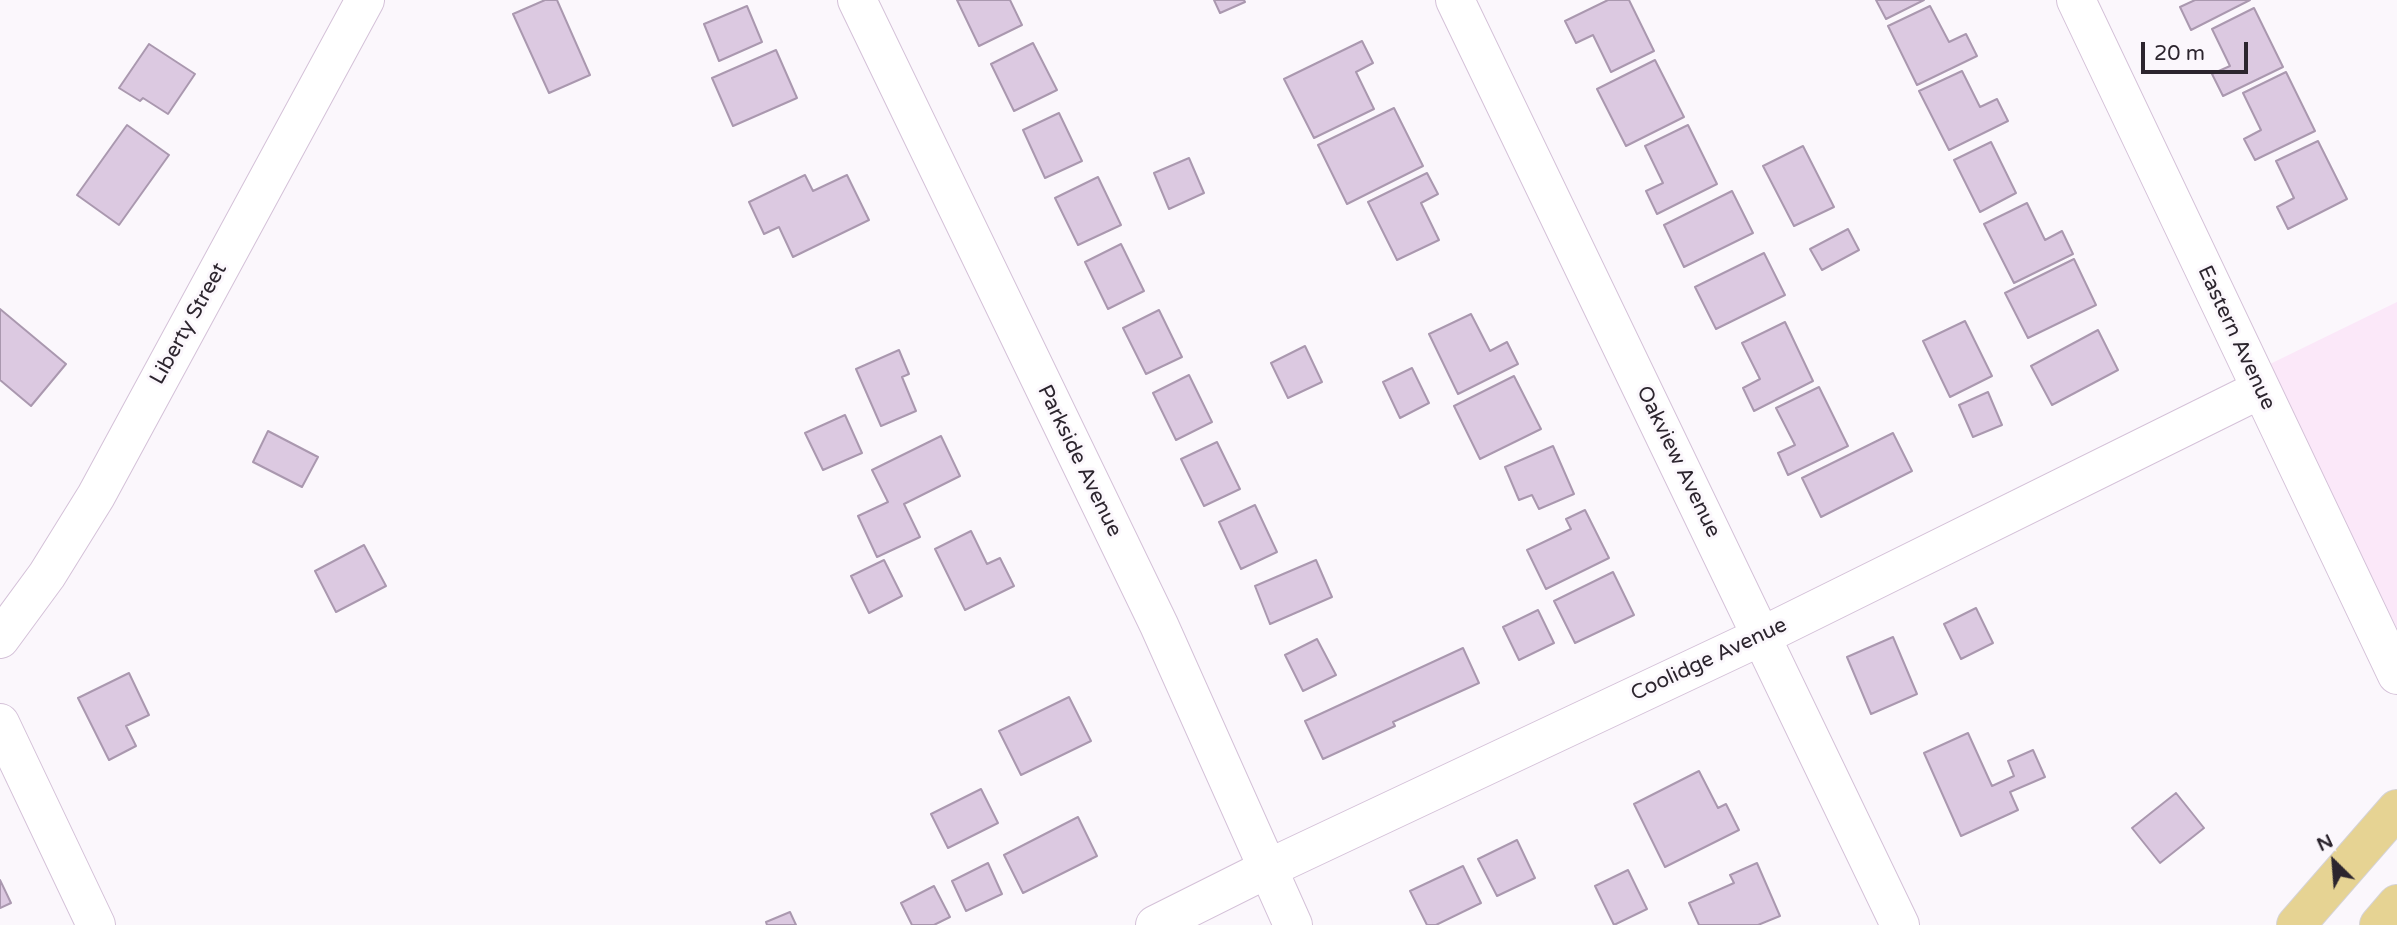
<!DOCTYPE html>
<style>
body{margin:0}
#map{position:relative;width:2397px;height:925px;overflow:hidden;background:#fbf7fc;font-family:"Varela Round",sans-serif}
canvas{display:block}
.north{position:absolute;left:2299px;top:827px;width:70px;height:70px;-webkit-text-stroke:5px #fbf7fc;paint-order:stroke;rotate:335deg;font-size:19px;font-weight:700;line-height:28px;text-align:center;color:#2c252e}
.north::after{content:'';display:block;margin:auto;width:24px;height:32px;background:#2c252e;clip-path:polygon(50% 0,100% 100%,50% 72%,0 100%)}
.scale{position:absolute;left:2141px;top:42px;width:107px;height:32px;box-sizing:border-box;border:4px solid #2c252e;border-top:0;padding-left:9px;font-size:21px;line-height:24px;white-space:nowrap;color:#2c252e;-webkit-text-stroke:5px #fbf7fc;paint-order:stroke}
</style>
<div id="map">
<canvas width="2397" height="925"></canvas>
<div class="north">N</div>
<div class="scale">20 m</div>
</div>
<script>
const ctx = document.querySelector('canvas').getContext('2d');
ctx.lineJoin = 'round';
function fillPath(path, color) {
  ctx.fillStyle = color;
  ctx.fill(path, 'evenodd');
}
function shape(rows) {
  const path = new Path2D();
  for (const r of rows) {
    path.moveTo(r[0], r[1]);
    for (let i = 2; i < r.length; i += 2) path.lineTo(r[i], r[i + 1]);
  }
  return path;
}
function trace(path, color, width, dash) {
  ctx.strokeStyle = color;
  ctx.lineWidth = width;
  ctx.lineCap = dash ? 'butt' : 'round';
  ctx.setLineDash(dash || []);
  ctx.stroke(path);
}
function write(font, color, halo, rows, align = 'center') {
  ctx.font = font + ' "Varela Round",sans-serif';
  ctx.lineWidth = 6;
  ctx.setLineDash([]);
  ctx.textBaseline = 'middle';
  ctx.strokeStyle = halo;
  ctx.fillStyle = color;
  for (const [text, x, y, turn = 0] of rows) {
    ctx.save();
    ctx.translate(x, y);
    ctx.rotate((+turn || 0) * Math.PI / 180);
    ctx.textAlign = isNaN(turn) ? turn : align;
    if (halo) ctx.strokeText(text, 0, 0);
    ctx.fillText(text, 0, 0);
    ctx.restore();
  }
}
const commercial = shape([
 [2397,302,2397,628,2268,365]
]);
const building = shape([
 [545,0,557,0,590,75,549,93,513,14,545,0],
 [957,0,1010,0,1022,25,979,46,957,0],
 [1214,0,1244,0,1245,2,1220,13,1214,0],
 [1608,0,1629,0,1654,51,1611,72,1593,35,1576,43,1565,21,1608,0],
 [1876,0,1924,0,1886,19,1876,0],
 [2195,0,2250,0,2191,30,2180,7,2195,0],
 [747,6,762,42,719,61,704,24,747,6],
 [1930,6,1949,42,1966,34,1977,56,1917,85,1888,26,1930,6],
 [2254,8,2283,67,2223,96,2212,74,2230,66,2212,29,2254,8],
 [1362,41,1373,63,1356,72,1374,109,1314,138,1284,79,1362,41],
 [1033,43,1057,90,1014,111,991,64,1033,43],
 [149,44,195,74,168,114,143,98,140,101,119,88,149,44],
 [776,50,797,98,733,126,712,78,776,50],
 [1655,60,1684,117,1626,146,1597,89,1655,60],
 [1962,71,1980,107,1997,99,2008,121,1949,150,1919,91,1962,71],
 [2286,72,2315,131,2255,160,2244,139,2261,130,2243,93,2286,72],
 [1394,108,1423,166,1347,204,1318,145,1394,108],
 [1059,113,1082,161,1045,178,1023,130,1059,113],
 [127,125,169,155,119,225,77,195,127,125],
 [1688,125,1717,184,1657,214,1646,191,1663,183,1645,146,1688,125],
 [2318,141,2347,199,2288,229,2277,207,2294,198,2276,161,2318,141],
 [1991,142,2016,193,1980,212,1954,160,1991,142],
 [1803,146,1834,207,1794,226,1763,166,1803,146],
 [1189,158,1204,193,1169,209,1154,173,1189,158],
 [1427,173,1438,194,1421,203,1439,240,1397,260,1368,202,1427,173],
 [805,175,813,191,847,175,869,220,793,257,779,227,764,234,749,202,805,175],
 [1098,177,1121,225,1078,245,1055,198,1098,177],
 [1732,191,1753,233,1684,267,1664,225,1732,191],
 [2027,203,2045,240,2062,231,2073,254,2014,283,1984,224,2027,203],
 [1848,229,1859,250,1822,270,1810,249,1848,229],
 [1121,244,1144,291,1108,309,1085,262,1121,244],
 [1764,253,1785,295,1716,329,1695,287,1764,253],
 [2074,259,2096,305,2028,338,2005,293,2074,259],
 [0,309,66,364,31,406,0,380,0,309],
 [1159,310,1182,357,1146,374,1123,328,1159,310],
 [1471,314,1490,351,1507,342,1518,364,1458,394,1429,334,1471,314],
 [1965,321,1992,376,1950,397,1923,341,1965,321],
 [1785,322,1813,381,1754,411,1743,388,1760,379,1742,343,1785,322],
 [2098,330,2118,370,2052,405,2031,366,2098,330],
 [1305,346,1322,382,1288,398,1271,363,1305,346],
 [899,350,909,374,902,377,916,411,881,426,856,369,899,350],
 [1412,368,1429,403,1400,418,1383,382,1412,368],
 [1189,375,1212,422,1176,440,1153,393,1189,375],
 [1514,376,1541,429,1480,459,1454,406,1514,376],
 [1819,387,1848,446,1788,475,1778,453,1795,445,1776,408,1819,387],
 [1988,392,2002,425,1973,437,1959,405,1988,392],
 [845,415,862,453,823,470,805,433,845,415],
 [268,431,318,457,302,487,253,462,268,431],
 [1893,433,1912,471,1821,517,1802,478,1893,433],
 [941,436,960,476,904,504,920,537,877,557,858,516,888,502,872,470,941,436],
 [1217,442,1240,489,1204,506,1181,459,1217,442],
 [1553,446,1574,494,1539,509,1532,495,1519,500,1505,467,1553,446],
 [1255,505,1277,552,1241,569,1219,522,1255,505],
 [1585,510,1609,558,1546,589,1527,550,1571,529,1566,519,1585,510],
 [971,531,987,564,1000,558,1014,586,965,610,935,549,971,531],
 [364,545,386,586,336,612,315,571,364,545],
 [884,560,902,596,869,613,851,576,884,560],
 [1316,560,1332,597,1270,624,1255,586,1316,560],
 [1613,572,1634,615,1575,643,1554,601,1613,572],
 [1976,608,1993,643,1961,659,1944,624,1976,608],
 [1538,610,1554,643,1519,660,1503,627,1538,610],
 [1893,637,1917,694,1871,714,1847,657,1893,637],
 [1317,639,1336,675,1303,691,1285,655,1317,639],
 [1463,648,1479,683,1393,722,1395,726,1323,759,1305,721,1463,648],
 [129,673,149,715,126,726,136,746,109,760,78,698,129,673],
 [1069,697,1091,741,1021,775,999,731,1069,697],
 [1968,733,1992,786,2014,776,2008,761,2033,750,2045,777,2010,792,2018,810,1961,836,1924,753,1968,733],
 [1699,771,1718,808,1726,804,1739,830,1665,867,1634,804,1699,771],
 [981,789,998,823,948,848,931,814,981,789],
 [2176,793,2204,828,2160,863,2132,828,2176,793],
 [1078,817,1097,856,1023,893,1004,855,1078,817],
 [1517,840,1535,878,1497,896,1478,859,1517,840],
 [988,863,1002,894,966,911,952,881,988,863],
 [1757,863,1780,916,1758,925,1699,925,1689,903,1734,883,1730,875,1757,863],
 [1463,866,1481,903,1436,925,1427,925,1410,891,1463,866],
 [1628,870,1647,909,1614,925,1595,886,1628,870],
 [0,880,11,903,0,908,0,880],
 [934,886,950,917,934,925,912,925,901,903,934,886],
 [790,912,796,925,767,925,766,922,790,912]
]);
const minor = shape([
 [857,0,1159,625,1293,925],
 [1455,0,1900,925],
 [2076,0,2397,675],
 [0,639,47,575,96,496,365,0],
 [0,723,96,925],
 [1155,925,1267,869,1762,636,2261,389]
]);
const major = shape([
 [2296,925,2397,809],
 [2379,925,2397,904]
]);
const streetNames = [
 ["Liberty Street",189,324,-61],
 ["Eastern Avenue",2236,338,65],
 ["Parkside Avenue",1079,461,64],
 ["Oakview Avenue",1678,462,64],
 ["Coolidge Avenue",1709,660,-25]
];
fillPath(commercial, '#fbe8f9');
fillPath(building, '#dcc9e1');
trace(building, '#aa98af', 2);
trace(minor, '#d4c1d8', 40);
trace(major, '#d5d3d5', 40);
trace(minor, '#fff', 38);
trace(major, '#e6d393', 38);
write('21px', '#2c252e', '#fbf7fc', streetNames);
</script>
